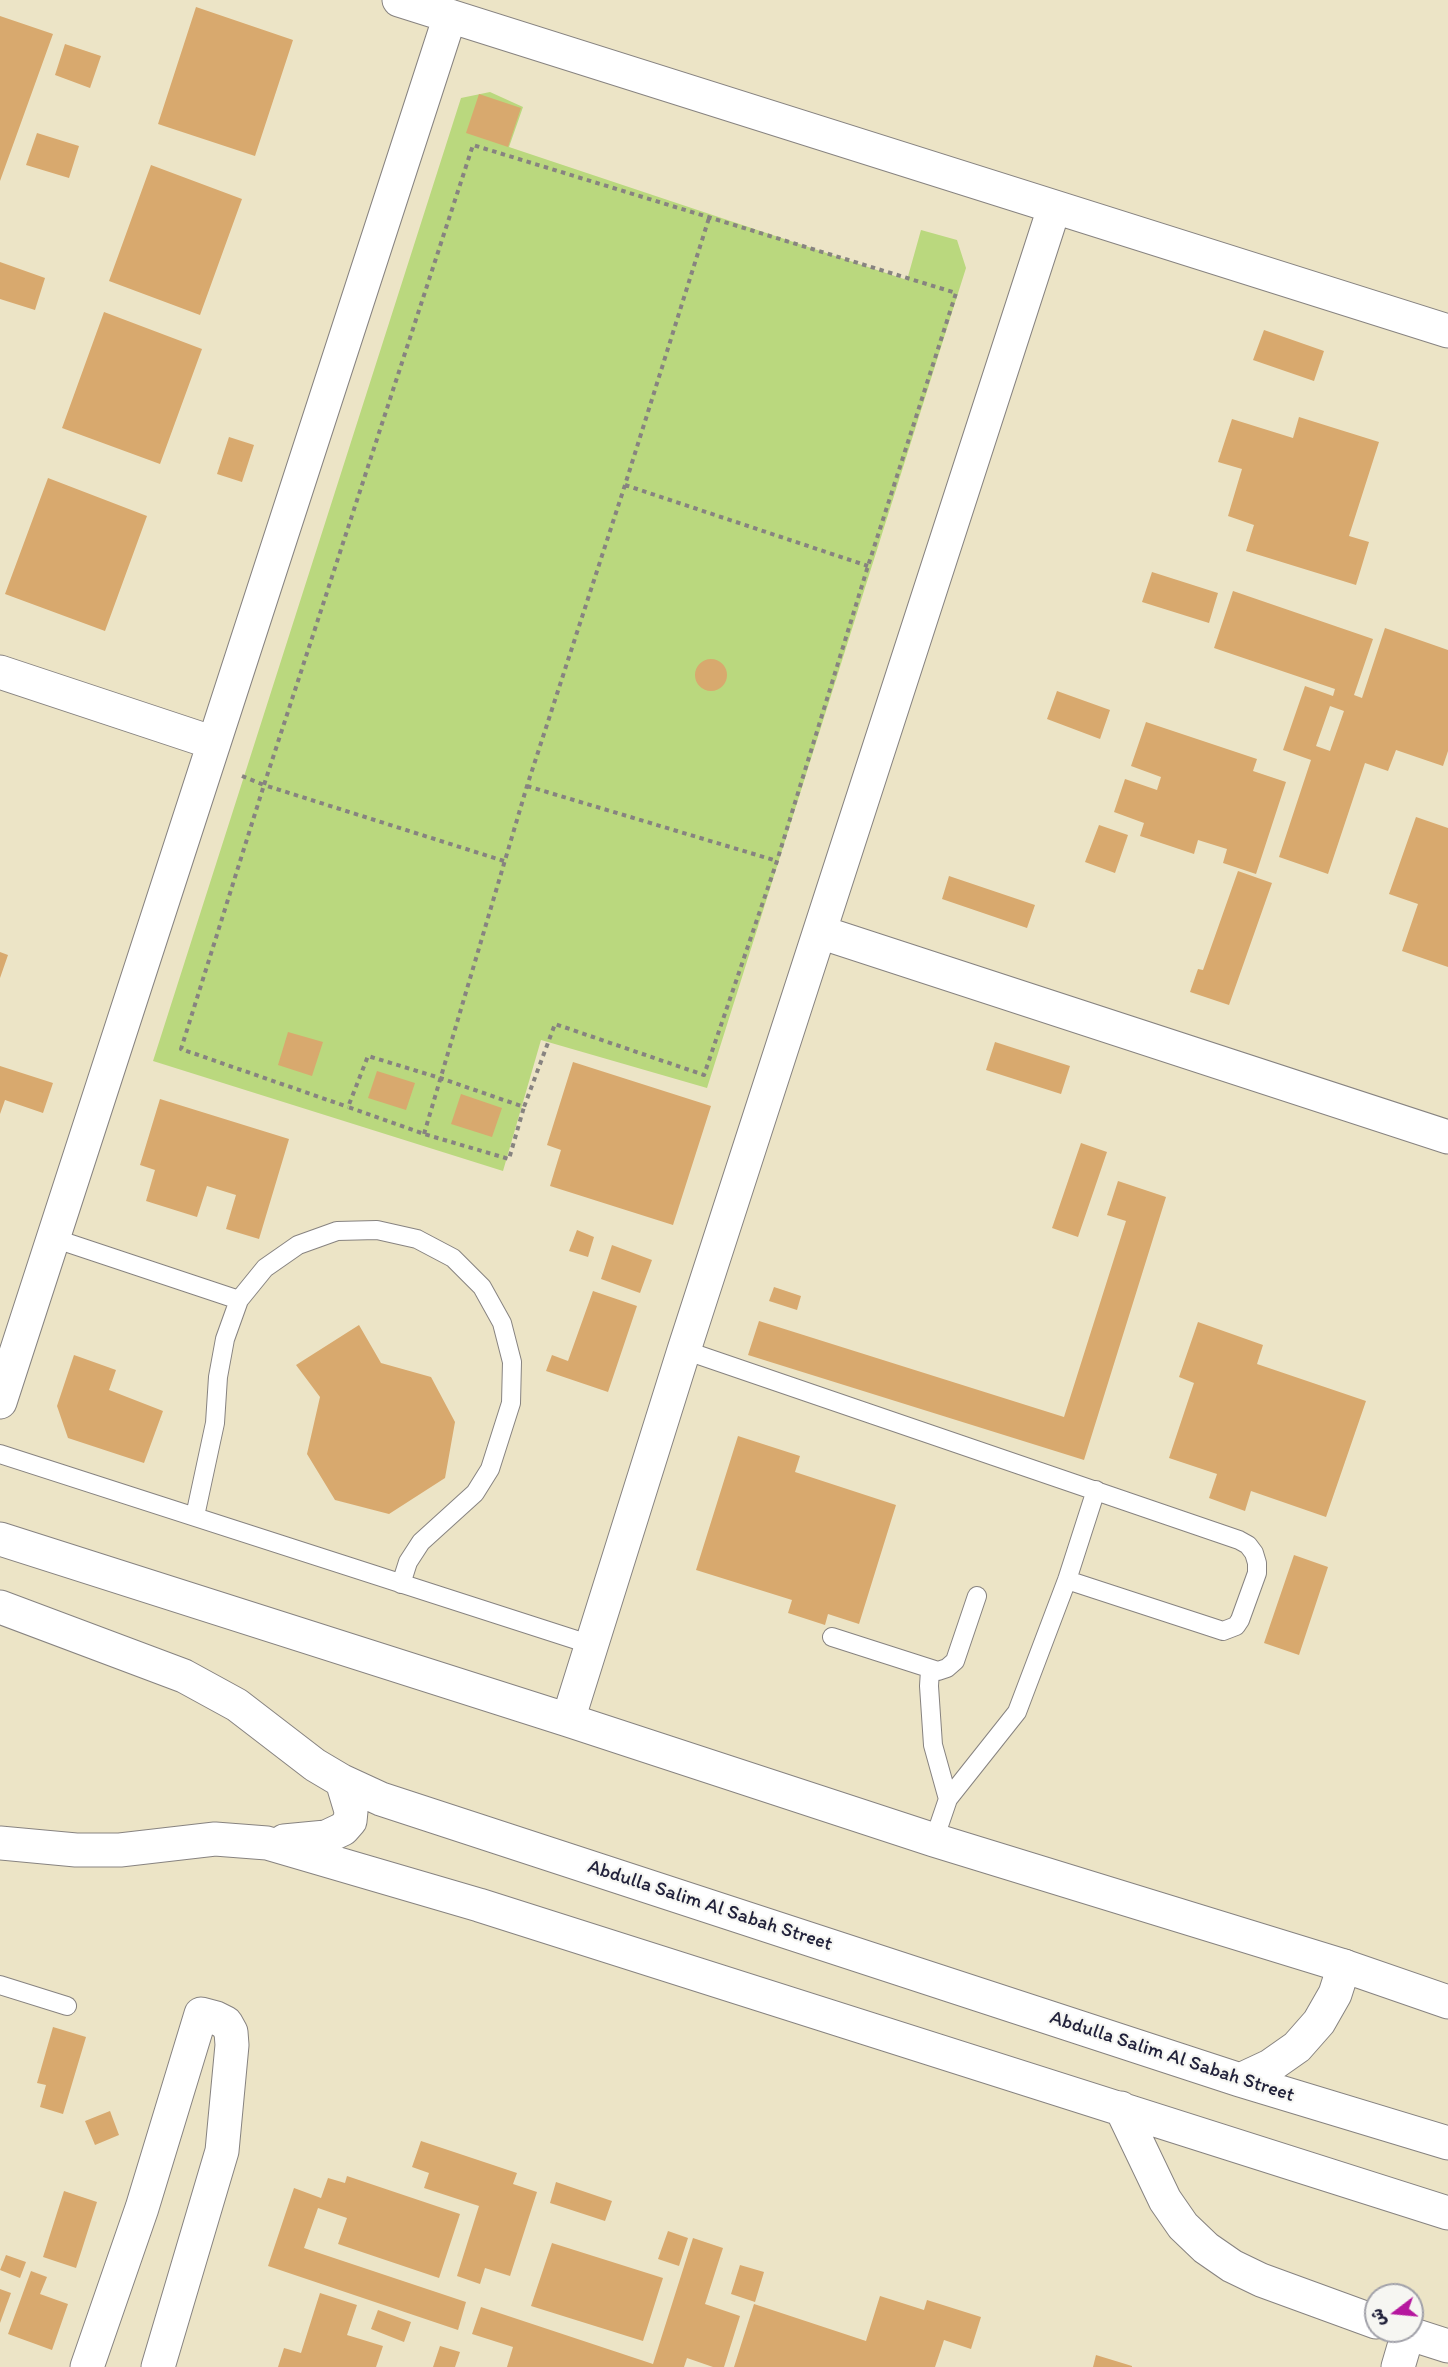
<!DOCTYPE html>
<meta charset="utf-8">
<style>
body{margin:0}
#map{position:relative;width:1448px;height:2367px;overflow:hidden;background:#ece4c6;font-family:Itim,"Playpen Sans Arabic",sans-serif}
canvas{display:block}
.north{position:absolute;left:1364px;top:2283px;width:60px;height:60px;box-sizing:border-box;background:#f6f6f2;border:2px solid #a1a1a9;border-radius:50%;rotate:254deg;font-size:16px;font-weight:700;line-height:24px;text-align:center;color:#22223b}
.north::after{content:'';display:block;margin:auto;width:21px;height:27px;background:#b5179e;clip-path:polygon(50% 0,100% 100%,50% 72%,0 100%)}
</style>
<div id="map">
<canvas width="1448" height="2367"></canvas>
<div class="north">ش</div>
</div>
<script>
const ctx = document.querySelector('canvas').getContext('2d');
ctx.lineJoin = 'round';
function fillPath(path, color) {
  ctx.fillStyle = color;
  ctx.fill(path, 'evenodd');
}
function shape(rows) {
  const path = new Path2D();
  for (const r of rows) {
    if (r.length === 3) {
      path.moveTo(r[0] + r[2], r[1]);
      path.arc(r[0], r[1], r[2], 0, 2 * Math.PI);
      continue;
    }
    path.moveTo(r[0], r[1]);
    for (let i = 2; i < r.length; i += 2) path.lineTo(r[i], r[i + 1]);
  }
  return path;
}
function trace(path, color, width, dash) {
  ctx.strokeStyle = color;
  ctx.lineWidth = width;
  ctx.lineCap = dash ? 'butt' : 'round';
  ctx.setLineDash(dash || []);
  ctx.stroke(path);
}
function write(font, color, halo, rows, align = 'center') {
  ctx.font = font + ' Itim,sans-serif';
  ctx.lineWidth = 4.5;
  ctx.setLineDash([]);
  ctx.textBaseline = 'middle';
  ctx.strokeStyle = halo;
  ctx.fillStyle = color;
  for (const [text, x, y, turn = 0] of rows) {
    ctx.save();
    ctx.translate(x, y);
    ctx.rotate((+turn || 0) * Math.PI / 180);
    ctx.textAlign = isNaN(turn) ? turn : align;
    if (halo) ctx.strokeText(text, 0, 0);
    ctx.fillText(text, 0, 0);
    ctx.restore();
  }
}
const green = shape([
 [490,92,523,107,509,147,907,280,921,230,957,240,966,268,707,1088,541,1040,503,1171,153,1061,461,98]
]);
const building = shape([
 [196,7,293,40,255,156,158,124],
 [0,16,53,34,0,181],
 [65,44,101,56,90,88,55,75],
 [479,94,521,108,508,147,466,133],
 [37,133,79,146,69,178,26,165],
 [151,165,242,199,200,315,109,281],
 [0,262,45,278,35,310,0,299],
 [104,312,202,349,160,464,62,428],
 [1264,330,1324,351,1314,381,1253,360],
 [1299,417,1379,442,1349,536,1369,542,1356,585,1246,551,1254,525,1228,516,1242,469,1218,462,1232,419,1293,438],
 [229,437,254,445,242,482,217,474],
 [48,478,147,516,105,631,5,594],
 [1152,572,1218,593,1209,623,1142,602],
 [1233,591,1373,639,1354,695,1362,698,1385,628,1448,650,1448,751,1443,766,1396,750,1388,771,1365,763,1328,874,1279,857,1311,760,1283,750,1305,686,1333,696,1335,689,1214,648],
 [1330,706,1344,711,1330,751,1316,746],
 [711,675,16],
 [1057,691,1110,710,1100,739,1047,719],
 [1146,722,1257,759,1253,771,1286,782,1256,874,1223,863,1227,849,1198,840,1194,854,1140,836,1144,823,1114,812,1125,779,1157,790,1161,777,1131,766],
 [1416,817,1448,828,1448,967,1402,951,1418,904,1389,894],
 [1099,825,1128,835,1115,873,1085,862],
 [1238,871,1272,883,1229,1005,1190,992,1198,969,1203,970],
 [949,876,1035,905,1027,928,942,899],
 [0,952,8,955,0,978],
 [288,1032,323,1042,312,1076,278,1065],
 [995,1042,1070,1066,1061,1094,986,1070],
 [573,1062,711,1106,673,1225,550,1186,561,1150,547,1145],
 [0,1066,53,1083,43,1113,5,1100,0,1114],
 [377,1071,415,1083,406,1110,368,1098],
 [461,1094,502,1108,492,1137,451,1124],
 [160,1099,289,1139,259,1239,226,1229,236,1195,207,1186,197,1217,146,1201,155,1170,140,1165],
 [1081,1143,1107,1152,1078,1237,1052,1228],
 [1118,1181,1166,1197,1084,1460,748,1355,759,1321,1064,1417,1126,1221,1107,1215],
 [577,1230,594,1237,588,1257,569,1251],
 [612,1245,652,1260,640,1293,601,1279],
 [774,1287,801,1296,797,1310,769,1301],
 [593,1291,637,1306,608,1392,546,1371,552,1355,568,1361],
 [1198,1322,1263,1345,1257,1364,1366,1401,1326,1517,1251,1491,1245,1511,1209,1498,1217,1474,1169,1458,1194,1383,1179,1377],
 [359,1325,381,1363,431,1377,455,1422,445,1478,389,1514,335,1500,307,1454,320,1397,296,1365],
 [74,1355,116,1370,109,1390,163,1411,144,1463,68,1438,57,1406],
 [738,1436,800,1456,795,1472,896,1505,859,1624,828,1614,825,1625,788,1613,792,1600,696,1570],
 [1294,1555,1328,1567,1299,1655,1264,1643],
 [53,2027,86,2037,63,2114,40,2107,46,2085,37,2083],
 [110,2111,119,2135,95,2145,85,2121],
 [421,2141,517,2173,513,2184,537,2192,510,2276,485,2268,480,2284,457,2276,479,2206,424,2188,429,2173,412,2167],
 [347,2176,460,2214,439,2278,338,2244,347,2218,318,2208,304,2248,466,2302,458,2330,268,2266,294,2188,321,2198,328,2178,345,2183],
 [556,2182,612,2201,605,2221,550,2203],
 [64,2191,97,2202,76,2268,43,2257],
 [668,2231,688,2238,679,2266,658,2259],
 [693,2238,723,2248,705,2304,740,2316,724,2367,713,2367,687,2358,684,2367,507,2367,513,2347,472,2334,481,2307,653,2364],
 [552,2243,663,2278,643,2341,531,2306],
 [6,2255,26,2262,20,2278,0,2270],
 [740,2265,764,2272,755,2302,731,2294],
 [31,2271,47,2277,40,2294,68,2304,52,2350,8,2334],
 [0,2289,11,2293,0,2323],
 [320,2293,357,2305,347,2335,383,2346,376,2367,278,2367,284,2348,301,2353],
 [880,2296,924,2310,927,2300,981,2317,971,2349,944,2340,935,2367,734,2367,754,2304,866,2341],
 [378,2310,411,2322,404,2342,371,2329],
 [440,2346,460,2352,455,2367,433,2367],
 [1096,2355,1132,2366,1132,2367,1093,2367]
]);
const path = shape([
 [625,485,868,566],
 [242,776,264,785,181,1049,348,1107],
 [527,786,777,861],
 [504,861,264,785,473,145,956,293,868,566,777,861,704,1075,555,1024,524,1107,440,1078,368,1056,348,1107,424,1134,509,1159,524,1107],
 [424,1134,527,786,625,485,709,218]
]);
const lane = shape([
 [53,1238,239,1300],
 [684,1350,1239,1540,1248,1545,1254,1553,1257,1563,1257,1573,1240,1620,1236,1626,1223,1631,1067,1580],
 [0,1454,592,1645],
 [195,1516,215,1423,218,1377,225,1339,239,1300,265,1268,298,1245,337,1231,377,1230,417,1239,453,1258,482,1287,502,1323,512,1362,511,1403,490,1469,475,1493,421,1542,408,1562,401,1584],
 [832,1637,938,1671,947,1668,955,1661,977,1596],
 [930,1670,929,1686,933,1745,948,1799],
 [934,1840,948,1799,1017,1712,1067,1580,1096,1490],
 [0,1985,67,2006]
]);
const street = shape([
 [399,0,1448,331],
 [0,672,214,743],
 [820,932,1448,1137],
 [0,1402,450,16],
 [0,1539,568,1720,934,1840,1344,1966,1448,2002],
 [568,1720,684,1350,1054,208],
 [1398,2367,1408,2333]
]);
const secondary = shape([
 [0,1607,184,1676,237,1705,315,1765,342,1781,381,1799,1240,2080,1448,2143],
 [284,1841,326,1837,343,1829,350,1821,351,1811,342,1781],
 [0,1843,76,1850,120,1850,215,1839,267,1843,479,1905,1448,2213],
 [1240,2080,1270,2066,1297,2047,1319,2022,1335,1994,1344,1966],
 [1121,2108,1165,2200,1183,2226,1206,2248,1232,2266,1261,2280,1376,2322],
 [1401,2331,1448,2346],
 [87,2367,142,2208,201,2014,216,2018,226,2023,231,2032,232,2045,222,2151,158,2367]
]);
const streetNames = [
 ["Abdulla Salim Al Sabah Street",710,1906,18],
 ["Abdulla Salim Al Sabah Street",1172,2057,18]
];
fillPath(green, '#bad87e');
fillPath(building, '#d8a96e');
trace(lane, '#878380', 20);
trace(street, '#878380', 35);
trace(secondary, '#878380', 35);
trace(path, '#878380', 4, [4.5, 4.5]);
trace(lane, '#fff', 18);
trace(street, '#fff', 33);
trace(secondary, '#fff', 33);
write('20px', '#22223b', '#f6f6f2', streetNames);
</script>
